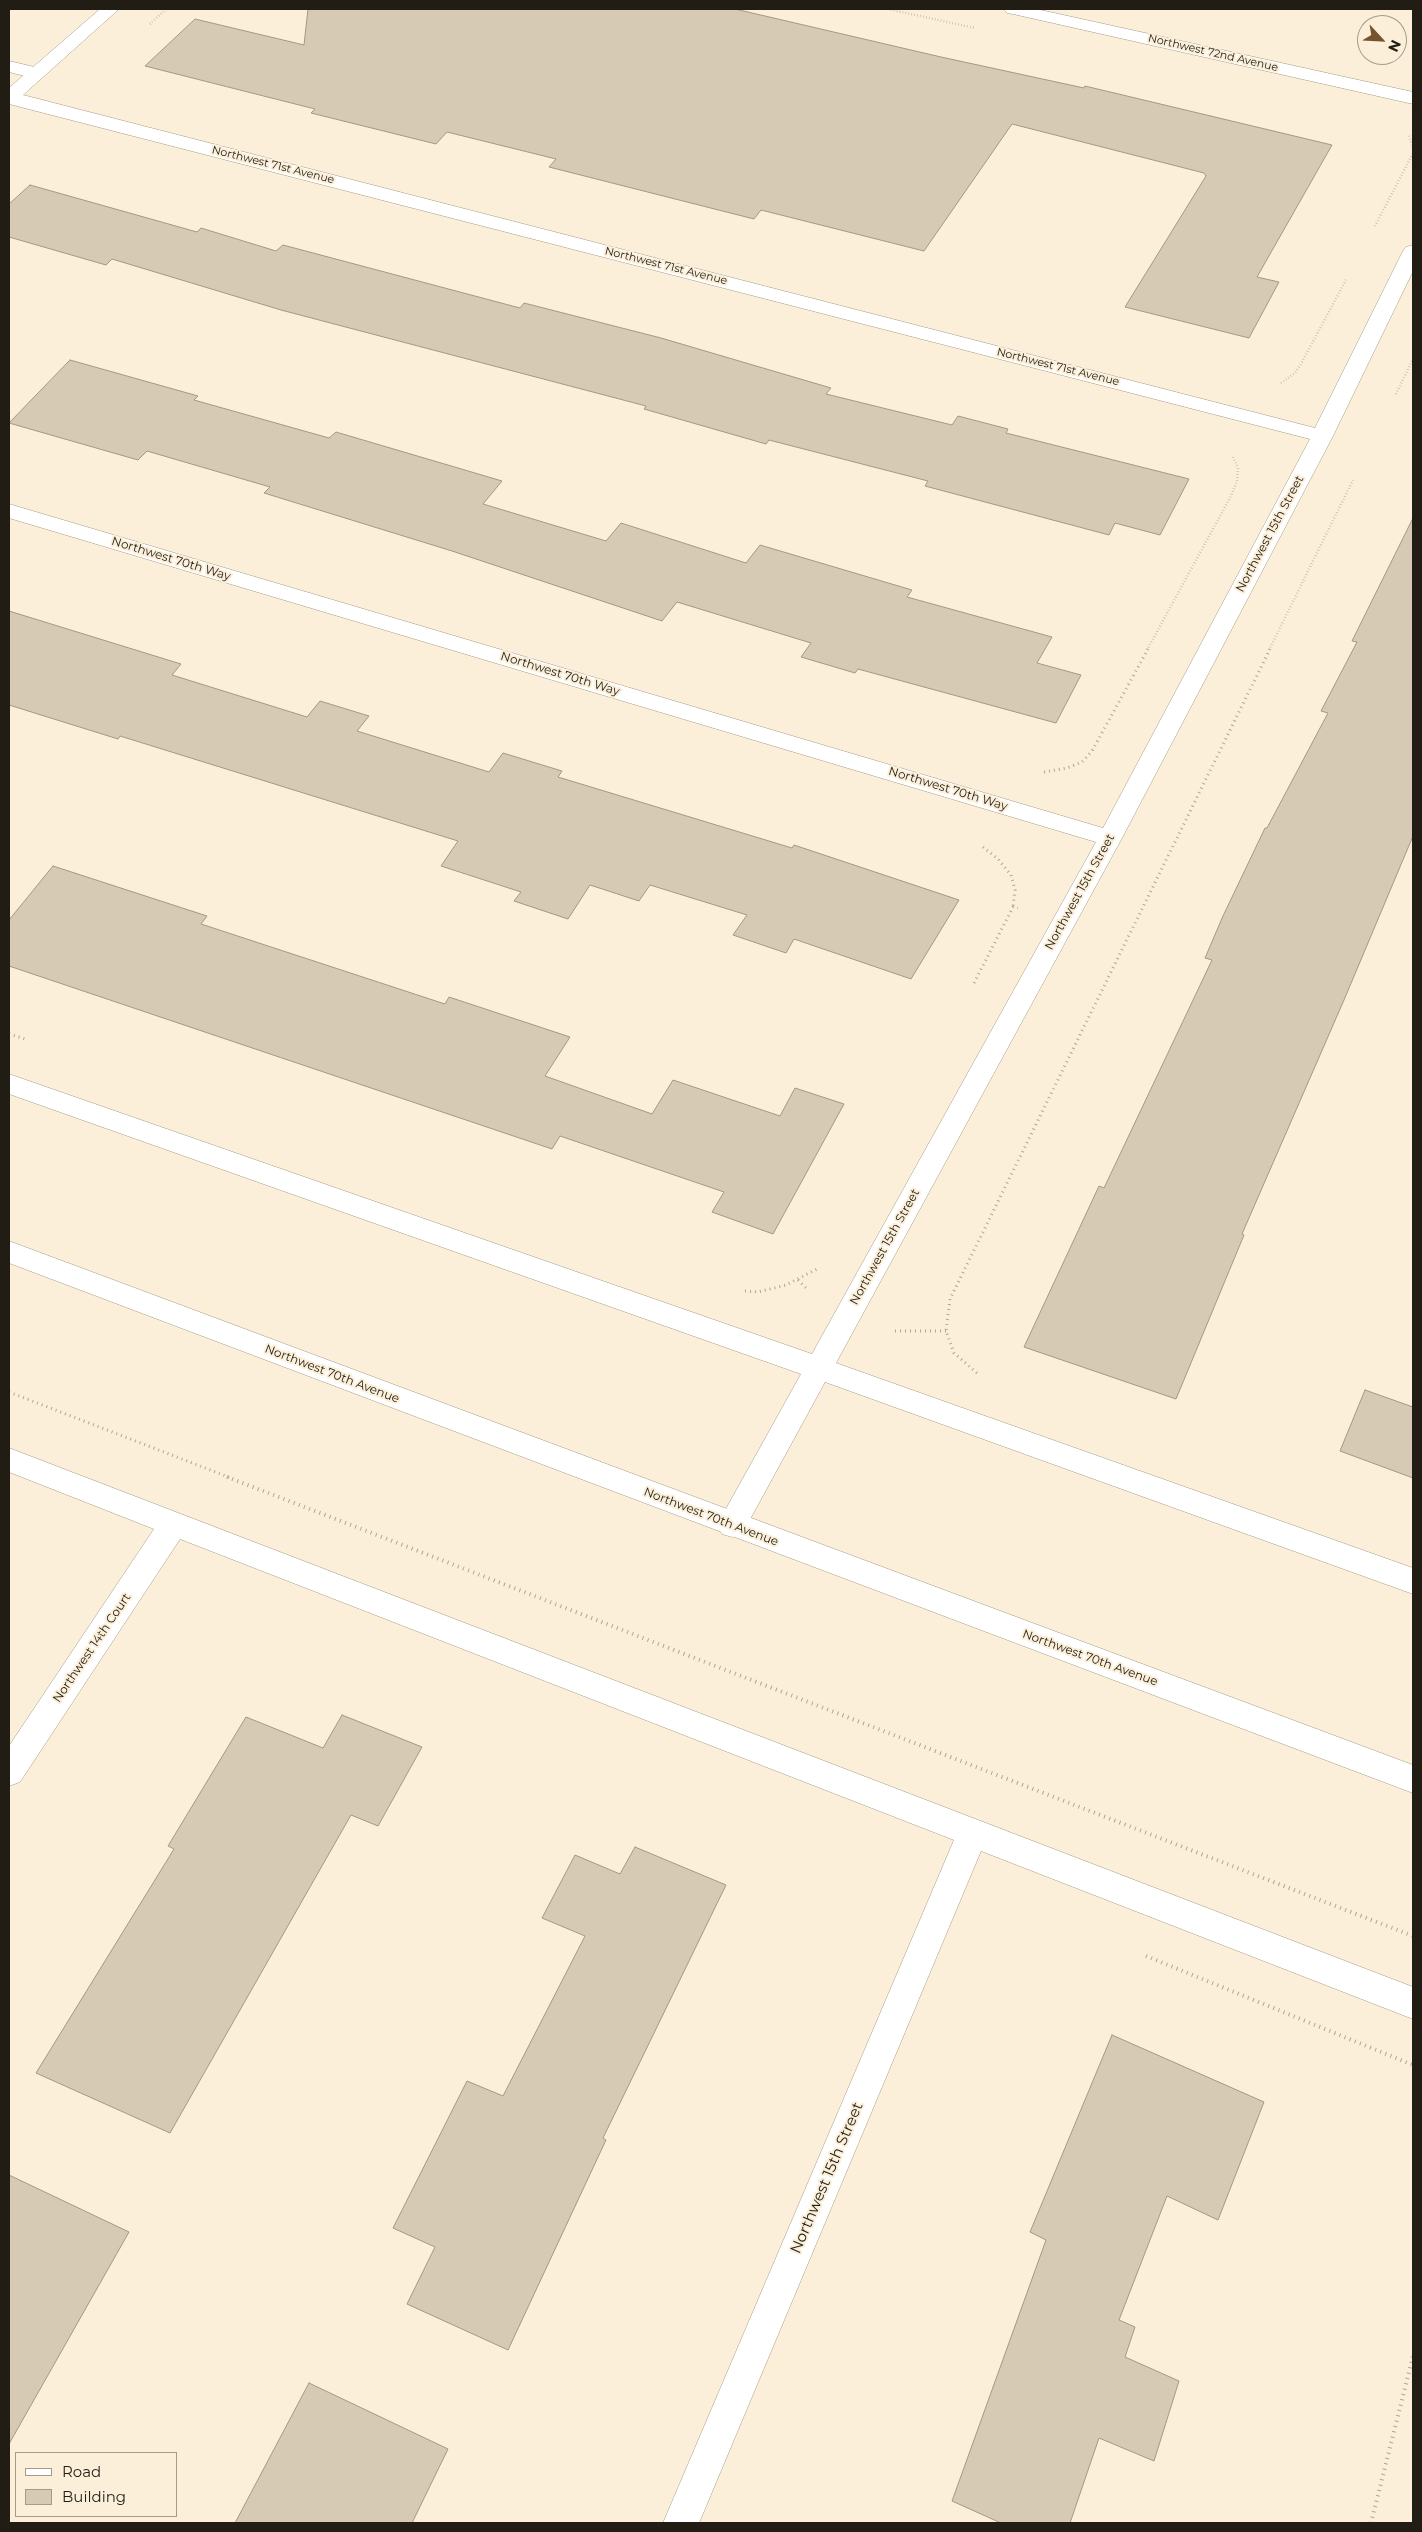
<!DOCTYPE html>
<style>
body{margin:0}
#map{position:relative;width:1422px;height:2532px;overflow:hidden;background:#fbefd9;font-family:Montserrat,sans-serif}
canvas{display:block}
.frame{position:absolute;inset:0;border:10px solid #211d15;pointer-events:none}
.legend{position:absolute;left:15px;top:2452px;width:162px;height:65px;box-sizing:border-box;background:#fbefd9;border:1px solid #a49b8b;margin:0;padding:6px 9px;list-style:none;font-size:15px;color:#211d15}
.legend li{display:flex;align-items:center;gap:10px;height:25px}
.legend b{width:25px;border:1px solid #a49b8b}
.north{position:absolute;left:1357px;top:15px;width:50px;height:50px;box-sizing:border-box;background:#fbefd9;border:1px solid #a49b8b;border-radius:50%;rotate:115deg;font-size:14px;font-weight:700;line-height:20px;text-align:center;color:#211d15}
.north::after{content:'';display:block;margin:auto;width:18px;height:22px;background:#77532d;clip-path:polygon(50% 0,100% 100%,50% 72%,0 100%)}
</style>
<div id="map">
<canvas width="1422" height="2532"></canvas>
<div class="frame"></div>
<ul class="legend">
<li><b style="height:6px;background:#fff"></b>Road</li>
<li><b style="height:14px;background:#d6cab5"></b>Building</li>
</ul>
<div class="north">N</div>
</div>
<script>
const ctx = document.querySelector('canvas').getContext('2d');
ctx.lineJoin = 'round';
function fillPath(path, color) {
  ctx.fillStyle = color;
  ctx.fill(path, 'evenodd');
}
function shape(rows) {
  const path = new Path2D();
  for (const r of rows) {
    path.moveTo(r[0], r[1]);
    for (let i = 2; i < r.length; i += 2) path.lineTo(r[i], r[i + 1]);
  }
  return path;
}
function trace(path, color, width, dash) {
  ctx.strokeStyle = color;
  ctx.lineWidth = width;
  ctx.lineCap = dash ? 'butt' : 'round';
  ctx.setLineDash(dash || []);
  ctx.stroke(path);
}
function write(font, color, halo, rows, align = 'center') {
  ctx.font = font + ' Montserrat,sans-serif';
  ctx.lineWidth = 4;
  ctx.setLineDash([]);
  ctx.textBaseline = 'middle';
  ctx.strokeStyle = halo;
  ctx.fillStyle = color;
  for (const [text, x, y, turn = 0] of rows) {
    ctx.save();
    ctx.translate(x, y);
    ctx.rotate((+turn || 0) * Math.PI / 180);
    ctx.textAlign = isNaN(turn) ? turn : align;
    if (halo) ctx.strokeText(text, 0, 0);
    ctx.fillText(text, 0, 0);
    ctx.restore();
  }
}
const building = shape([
 [308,9,735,9,941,57,1084,88,1085,86,1332,145,1257,277,1279,282,1249,338,1125,307,1206,176,1204,173,1012,124,924,251,761,210,754,219,549,167,556,159,447,132,436,144,311,113,315,109,145,66,195,19,304,45,308,9],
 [30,185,197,232,201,228,276,251,283,245,520,308,524,303,661,338,831,388,826,394,952,425,958,416,1008,429,1006,433,1189,479,1160,535,1115,523,1109,535,925,486,928,481,769,440,766,444,644,409,646,406,281,310,112,259,106,265,9,237,9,204,30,185],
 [70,360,198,396,194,400,329,438,336,432,502,481,483,504,606,541,621,523,746,563,760,545,912,590,907,597,1052,637,1037,663,1081,675,1056,723,858,669,855,673,801,657,811,643,677,602,662,621,452,551,264,493,270,487,147,451,138,460,9,423,70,360],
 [1413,518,1413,836,1344,1000,1242,1234,1244,1235,1176,1399,1024,1347,1099,1186,1104,1188,1212,960,1205,958,1223,916,1265,828,1267,828,1328,713,1321,711,1357,642,1352,641,1413,518],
 [9,611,181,664,172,675,307,717,320,701,369,716,357,731,489,772,503,753,562,771,558,777,792,848,794,845,959,900,911,979,794,939,786,953,733,935,747,915,650,885,639,901,590,885,568,919,514,901,521,892,441,866,458,841,120,736,118,739,9,705,9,611],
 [53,866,207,916,201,924,445,1004,449,997,570,1037,545,1076,652,1114,673,1080,780,1116,795,1088,844,1104,773,1234,712,1212,724,1192,560,1136,552,1149,9,966,9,920,53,866],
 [1365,1390,1413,1407,1413,1478,1340,1451,1365,1390],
 [342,1715,422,1747,378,1826,351,1815,170,2133,36,2073,174,1849,168,1846,246,1717,323,1748,342,1715],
 [635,1847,726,1885,603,2138,606,2140,508,2350,407,2304,435,2247,393,2228,467,2081,503,2096,585,1936,542,1918,575,1855,620,1874,635,1847],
 [1112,2035,1264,2102,1218,2220,1167,2196,1119,2320,1135,2327,1125,2357,1179,2381,1154,2461,1099,2438,1070,2523,1001,2523,952,2501,1046,2240,1030,2232,1112,2035],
 [9,2175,129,2232,9,2444,9,2175],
 [309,2383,448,2449,412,2523,235,2523,309,2383]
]);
const pathFar2 = shape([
 [888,9,975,28],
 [150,24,166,9],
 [1409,136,1413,148],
 [1375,226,1413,153],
 [1281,383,1295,373,1302,362,1347,278],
 [1396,394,1413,359],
 [1147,650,1231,496,1237,481,1238,468,1233,457],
 [1269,650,1354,478]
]);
const pathFar1 = shape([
 [1044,772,1067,768,1082,762,1092,751,1148,649],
 [983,847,998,859,1011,875,1015,890,1013,907],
 [974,983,1013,907,1018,908],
 [9,1034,25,1039],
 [798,1280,807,1289],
 [745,1291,758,1292,786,1285,817,1269],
 [895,1331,946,1331],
 [977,1373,954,1353,946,1331,950,1299,1270,649],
 [9,1392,231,1478]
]);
const path = shape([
 [227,1477,1413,1936],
 [1146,1956,1413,2065],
 [1371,2523,1413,2356]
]);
const service = shape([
 [9,61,43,69,45,73,43,77,36,79,9,72,9,61]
]);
const minor = shape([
 [100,9,119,9,23,95,1315,428,1403,251,1406,247,1413,245,1413,271,1333,436,1122,838,836,1363,1413,1568,1413,1594,825,1382,742,1534,732,1537,722,1534,717,1525,722,1516,801,1374,9,1094,9,1074,812,1354,1096,842,9,518,9,504,1103,828,1310,439,9,104,9,88,100,9],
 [1004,9,1036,9,1413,92,1413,104,1013,14,1007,13,1004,9],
 [9,1448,1413,1987,1413,2019,981,1851,699,2523,663,2523,954,1840,180,1539,20,1782,9,1786,9,1746,154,1529,9,1472,9,1448]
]);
const tertiary = shape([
 [9,1241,1413,1765,1413,1793,9,1263,9,1241]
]);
const farStreetnames = [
 ["Northwest 72nd Avenue",1213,53,13],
 ["Northwest 71st Avenue",273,165,14],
 ["Northwest 71st Avenue",666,266,14],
 ["Northwest 71st Avenue",1058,367,14]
];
const streetNames = [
 ["Northwest 15th Street",1270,534,-62],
 ["Northwest 70th Way",171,559,17],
 ["Northwest 70th Way",560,674,17],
 ["Northwest 70th Way",948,789,17],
 ["Northwest 15th Street",1080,892,-61],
 ["Northwest 15th Street",885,1247,-61],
 ["Northwest 70th Avenue",332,1374,21],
 ["Northwest 70th Avenue",711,1517,21],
 ["Northwest 14th Court",92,1648,-56],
 ["Northwest 70th Avenue",1090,1658,20]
];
const nearStreetnames = [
 ["Northwest 15th Street",827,2178,-67]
];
fillPath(building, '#d6cab5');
trace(building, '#a39883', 1);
trace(service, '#a59b86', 1);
trace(minor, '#a59b86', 1);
trace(tertiary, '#a59b86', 1);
trace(pathFar2, '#afa695', 2.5, [0.5, 2.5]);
trace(pathFar1, '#afa695', 3, [1, 4]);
trace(path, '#afa695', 4, [1, 4.5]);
fillPath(service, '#fff');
fillPath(minor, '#fff');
fillPath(tertiary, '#fff');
write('11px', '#211d15', '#fbefd9', farStreetnames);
write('12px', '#211d15', '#fbefd9', streetNames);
write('15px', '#211d15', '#fbefd9', nearStreetnames);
</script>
